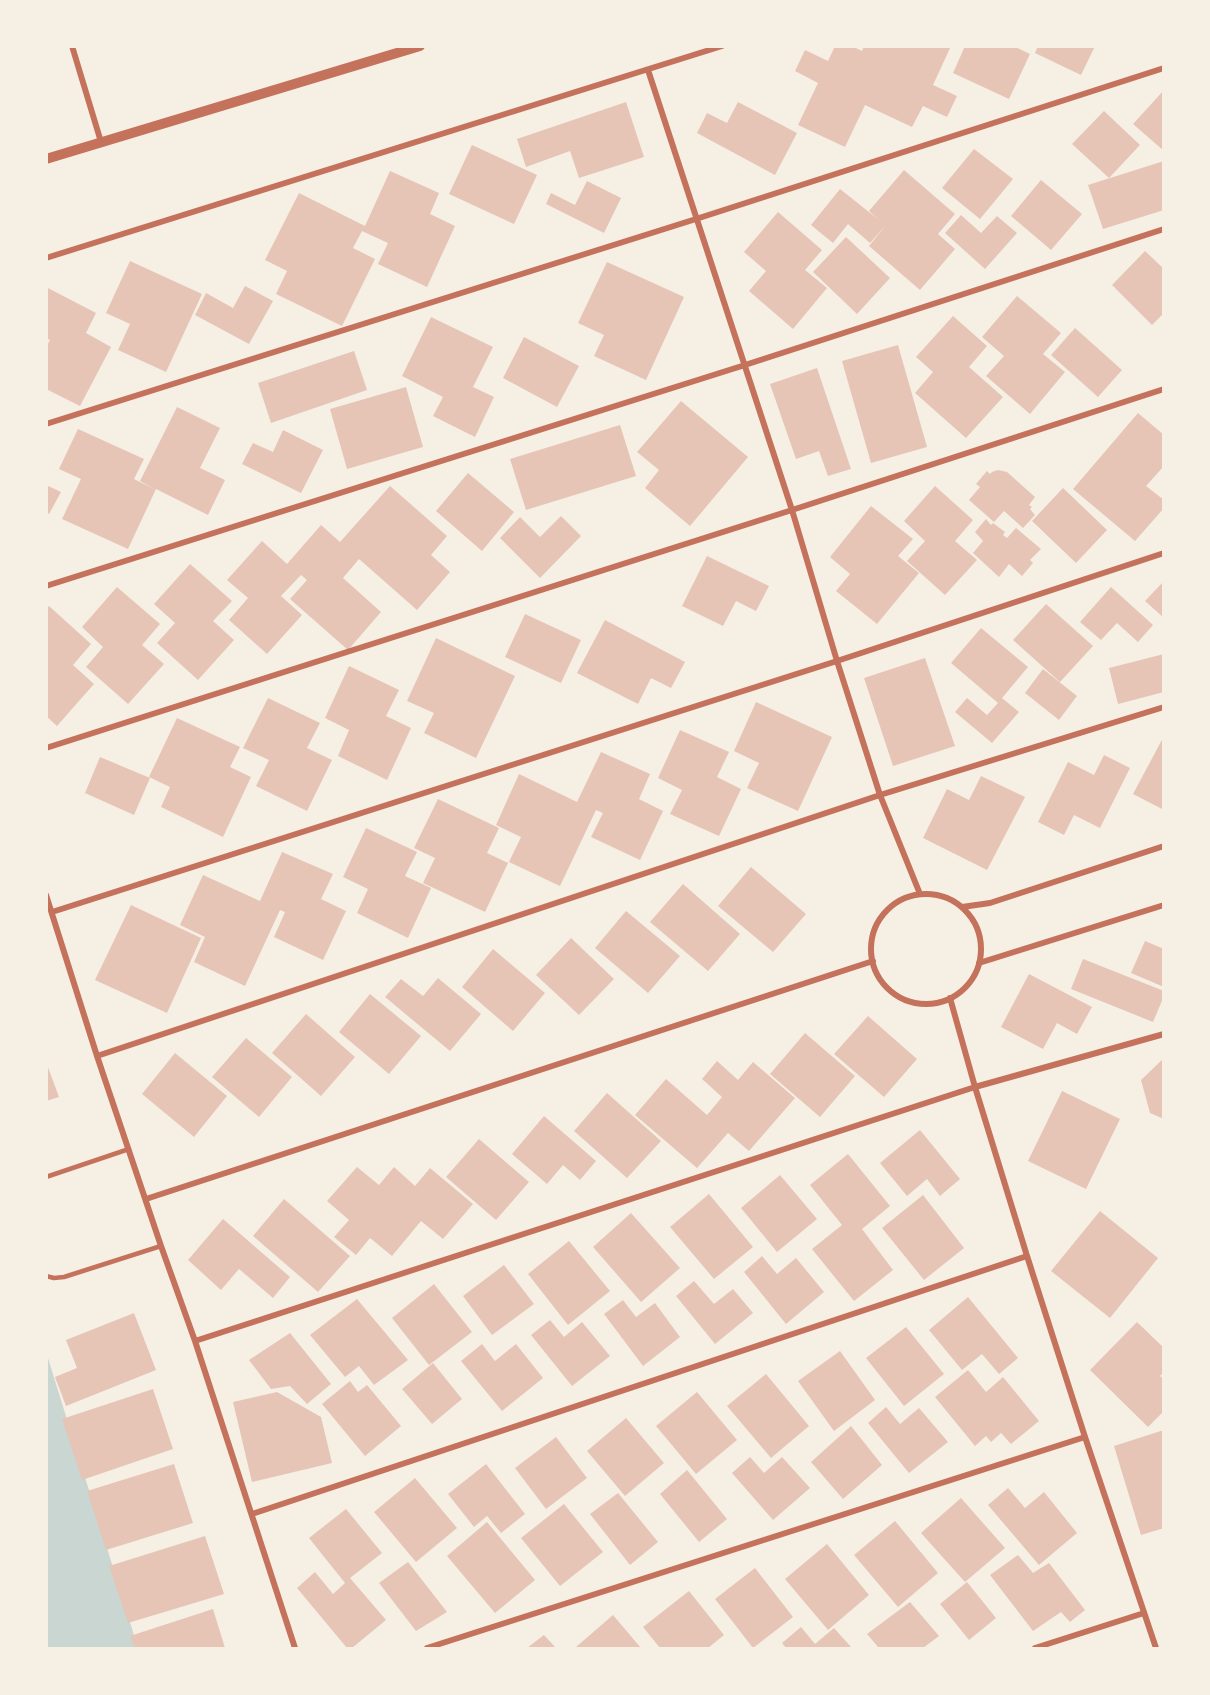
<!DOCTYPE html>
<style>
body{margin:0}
#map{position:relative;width:1210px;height:1695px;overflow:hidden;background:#f6efe4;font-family:Figtree,sans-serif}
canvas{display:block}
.frame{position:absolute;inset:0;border:48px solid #f6efe4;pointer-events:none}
</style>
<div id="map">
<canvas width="1210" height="1695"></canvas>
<div class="frame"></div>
</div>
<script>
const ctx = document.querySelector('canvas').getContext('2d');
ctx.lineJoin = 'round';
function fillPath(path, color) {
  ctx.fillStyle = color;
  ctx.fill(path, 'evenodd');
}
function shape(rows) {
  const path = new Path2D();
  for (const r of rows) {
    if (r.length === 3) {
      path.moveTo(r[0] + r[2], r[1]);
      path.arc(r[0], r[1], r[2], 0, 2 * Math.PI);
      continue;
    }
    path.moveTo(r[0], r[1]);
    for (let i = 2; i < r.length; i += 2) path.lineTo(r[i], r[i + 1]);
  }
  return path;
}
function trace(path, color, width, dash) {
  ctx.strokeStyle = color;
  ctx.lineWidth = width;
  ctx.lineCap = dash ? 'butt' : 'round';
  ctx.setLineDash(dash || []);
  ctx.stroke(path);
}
const water = shape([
 [47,1355,138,1648,47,1648]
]);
const building = shape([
 [835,46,852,46,862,51,864,46,951,46,933,85,957,96,947,117,923,106,912,127,865,105,845,147,798,125,818,83,795,71,805,50,828,61],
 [965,46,1013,46,1030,54,1009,99,953,73],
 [1038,46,1095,46,1081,75,1035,53],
 [1164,90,1164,151,1133,124],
 [626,102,644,157,579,178,570,151,526,167,517,139],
 [738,102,797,133,775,175,697,133,707,113,727,123],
 [1104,111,1140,145,1109,178,1072,144],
 [472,145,537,175,514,224,449,194],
 [974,149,1013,179,980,219,942,188],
 [1164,161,1164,210,1103,229,1088,185],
 [904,170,955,214,938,234,955,249,920,290,869,246,886,225,870,243,848,224,833,243,811,225,840,189,879,220,869,211],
 [390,171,439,193,430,214,455,226,427,287,378,264,388,243,362,231,353,248,375,259,342,326,276,294,287,271,265,260,299,193,365,226],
 [1041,180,1082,214,1051,250,1011,216],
 [587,181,621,198,604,233,546,204,551,193,575,205],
 [778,212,822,250,805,270,827,288,793,329,749,291,766,271,744,252],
 [961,215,981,233,997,216,1017,233,985,269,945,233],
 [846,237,890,278,857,314,813,272],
 [1145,251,1164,269,1164,313,1152,325,1112,285],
 [130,261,202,294,166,372,118,350,130,324,106,313],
 [607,262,684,297,646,380,594,356,604,335,578,323],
 [245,286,273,301,249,344,195,315,206,293,233,308],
 [46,287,96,313,86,333,111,347,80,406,46,389,46,347,50,340,46,338],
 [1017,296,1061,333,1043,354,1065,372,1030,414,986,376,1004,356,982,337],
 [953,316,987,346,969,367,1003,397,966,438,915,393,933,372,916,357],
 [431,317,493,347,473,387,494,397,475,437,433,416,443,397,402,376],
 [1075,328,1122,370,1098,397,1051,355],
 [524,337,579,366,557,407,503,378],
 [898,345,927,447,871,463,842,361],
 [354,351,367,390,271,423,258,383],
 [817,368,851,469,828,476,819,451,796,459,770,384],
 [406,387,423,447,347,469,330,409],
 [681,401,748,457,690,526,645,488,659,470,637,452],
 [177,407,220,428,200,468,225,480,208,515,156,489,128,549,62,519,81,479,59,469,78,429,144,459,134,479,154,489,140,481],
 [1138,413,1164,435,1164,466,1146,486,1164,500,1164,508,1135,541,1073,489],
 [620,425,636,476,526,510,510,459],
 [283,430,323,450,301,493,242,464,253,443,273,452],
 [998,470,1007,472,1035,497,1029,505,1032,507,1030,509,1035,515,1023,528,1004,511,994,522,969,500,980,487,976,484,987,471,990,474,992,472],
 [468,473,514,512,482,551,436,511],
 [46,485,61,492,49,514,46,513],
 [390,486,447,536,431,555,450,572,417,610,359,559,343,578,381,612,348,650,290,599,307,580,301,575,281,596,302,615,267,654,229,620,248,598,227,580,262,541,287,564,321,525,340,542],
 [935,486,973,520,955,541,977,560,945,595,907,561,925,541,904,521],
 [1063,488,1107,530,1076,563,1032,521],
 [871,506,913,539,898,556,919,573,877,624,836,591,850,574,830,557],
 [561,516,581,536,540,578,500,538,520,517,540,537],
 [986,519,991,525,993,523,1005,532,1003,535,1007,538,1016,528,1041,549,1030,560,1033,563,1022,576,1009,564,999,577,973,553,983,541,975,532],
 [707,556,769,586,756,611,736,601,723,626,682,606],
 [190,564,232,601,213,621,234,640,198,680,157,643,175,623,154,604],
 [1164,581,1164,618,1145,601],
 [117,587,160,624,142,645,164,664,128,704,86,667,103,647,82,627],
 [1111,587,1153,625,1138,642,1117,623,1101,640,1080,622],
 [1046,604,1093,646,1060,682,1013,640],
 [49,606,91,644,73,665,94,684,57,726,46,716,46,609],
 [525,614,581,640,561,683,505,657],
 [605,620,685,662,671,688,651,678,638,704,577,673],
 [981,628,1028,667,1002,698,1019,712,992,743,955,712,967,698,987,715,998,703,951,663],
 [436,638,515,676,476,758,424,733,434,713,407,701],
 [1164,654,1164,692,1118,704,1109,668],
 [925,658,955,746,893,766,864,678],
 [349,666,399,690,386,716,411,728,387,780,338,756,349,730,325,718],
 [1043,669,1077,696,1059,720,1025,693],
 [268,698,320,723,307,748,332,760,307,811,256,786,269,760,243,748],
 [756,702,832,737,798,811,747,788,759,763,734,751],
 [177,718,240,747,230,767,251,777,223,837,161,807,170,787,149,777],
 [680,730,729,752,717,777,741,789,719,836,670,814,682,790,658,778],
 [1164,736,1164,807,1162,809,1133,794],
 [601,752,650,774,639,799,663,811,640,860,591,837,603,813,596,810,560,886,509,862,521,837,496,825,519,774,577,802],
 [1104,755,1130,768,1100,828,1074,815,1064,835,1038,822,1068,762,1094,775],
 [100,757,150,778,134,815,85,793],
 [981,776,1025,797,987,870,923,838,947,789,969,800],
 [438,799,499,828,487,853,508,863,485,912,423,883,435,858,414,848],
 [366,828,417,852,405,876,431,888,408,938,357,913,368,889,343,877],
 [282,852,333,874,321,899,346,911,323,960,274,937,285,912,280,910,245,986,194,962,205,937,180,925,203,875,260,901],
 [751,867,806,914,773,952,718,906],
 [683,884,740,934,708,971,650,922],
 [131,905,201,938,167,1013,95,980],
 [626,911,680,956,648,993,595,948],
 [571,938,614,979,579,1015,536,975],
 [1145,941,1164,949,1164,987,1131,973],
 [493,949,545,993,513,1031,462,987],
 [1083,959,1164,991,1164,996,1153,1022,1071,989],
 [1029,974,1092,1007,1077,1034,1057,1023,1043,1049,1001,1027],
 [438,978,481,1014,450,1051,385,997,401,979,423,996],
 [370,994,421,1036,389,1074,339,1032],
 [306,1014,355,1057,321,1096,272,1053],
 [868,1016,917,1059,884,1097,834,1054],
 [805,1033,855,1076,820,1117,770,1074],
 [246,1038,292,1077,259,1117,212,1077],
 [175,1053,227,1096,194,1137,142,1094],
 [1164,1058,1164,1119,1150,1113,1141,1080],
 [717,1061,738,1080,753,1062,795,1098,749,1151,728,1133,697,1168,635,1115,666,1079,707,1115,722,1097,702,1079],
 [46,1062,59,1097,46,1101],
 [1062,1091,1120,1119,1086,1189,1028,1161],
 [607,1093,661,1141,627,1178,574,1131],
 [544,1116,596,1161,580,1180,563,1165,547,1184,512,1154],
 [920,1130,960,1179,940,1196,927,1179,907,1196,880,1163],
 [479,1139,529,1182,496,1220,446,1177],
 [848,1154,890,1206,862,1229,893,1270,854,1301,812,1249,842,1225,810,1185],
 [357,1167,379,1185,394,1167,415,1186,430,1168,473,1204,443,1239,421,1221,392,1256,370,1238,356,1255,334,1237,349,1220,327,1201],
 [780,1175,817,1219,777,1252,741,1208],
 [709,1194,753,1247,714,1279,670,1227],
 [923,1195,964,1248,924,1280,882,1228],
 [284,1199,350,1256,318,1292,253,1236],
 [1100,1211,1158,1258,1110,1318,1051,1271],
 [631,1213,680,1268,641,1302,593,1247],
 [223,1219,290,1277,273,1298,239,1269,221,1290,188,1260],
 [569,1241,610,1291,568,1325,528,1274],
 [762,1256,777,1274,796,1258,824,1292,786,1324,744,1272],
 [504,1265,534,1304,492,1335,463,1296],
 [694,1281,714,1304,733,1289,753,1313,715,1344,676,1296],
 [434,1284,472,1332,429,1365,392,1318],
 [968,1297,1018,1358,999,1374,982,1354,962,1370,929,1330],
 [357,1299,408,1360,374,1385,359,1366,345,1377,310,1335],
 [623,1300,636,1317,655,1303,680,1337,643,1366,604,1314],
 [134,1313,156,1370,66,1406,55,1377,77,1368,66,1340],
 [550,1320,564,1337,582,1322,610,1356,572,1386,531,1335],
 [1137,1322,1164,1348,1164,1372,1160,1376,1164,1379,1164,1411,1148,1427,1090,1370],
 [906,1327,944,1374,904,1406,866,1358],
 [290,1333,331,1384,307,1404,290,1386,271,1389,249,1360],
 [482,1344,495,1361,516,1344,543,1378,502,1411,461,1361],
 [840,1351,875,1400,834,1431,798,1381],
 [433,1363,462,1399,432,1424,402,1389],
 [968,1370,986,1392,1003,1377,1039,1421,1011,1444,1001,1433,991,1442,986,1436,975,1446,935,1397],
 [766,1374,809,1426,771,1458,727,1406],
 [350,1381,358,1392,367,1385,401,1426,365,1456,322,1404],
 [153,1389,173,1449,82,1480,62,1419],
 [277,1392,321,1417,332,1463,252,1482,233,1402],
 [697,1392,737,1440,696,1474,656,1426],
 [886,1407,900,1424,919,1408,948,1442,909,1473,868,1423],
 [626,1418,664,1463,625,1496,587,1451],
 [851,1426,882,1465,843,1499,811,1462],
 [1164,1430,1164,1528,1141,1535,1114,1446],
 [556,1437,587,1478,546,1509,515,1468],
 [750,1457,764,1473,782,1457,810,1488,773,1520,732,1473],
 [174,1464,193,1523,106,1550,87,1491],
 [486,1464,525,1514,501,1533,487,1516,474,1527,448,1494],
 [687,1470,727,1519,699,1542,660,1494],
 [415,1478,457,1528,416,1562,374,1512],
 [1008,1488,1025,1508,1044,1492,1077,1533,1039,1565,988,1505],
 [618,1493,658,1542,630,1565,590,1514],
 [961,1498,1005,1548,965,1582,921,1533],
 [564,1504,603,1552,560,1586,521,1538],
 [346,1509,382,1553,350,1578,386,1620,352,1648,347,1648,297,1588,315,1572,333,1594,345,1583,309,1538],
 [895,1521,938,1573,898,1607,854,1555],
 [487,1522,535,1580,495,1613,447,1556],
 [205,1536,224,1594,128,1623,109,1566],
 [827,1544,869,1595,828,1630,785,1579],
 [1018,1555,1033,1573,1049,1563,1085,1610,1070,1622,1061,1612,1033,1631,990,1575],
 [408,1562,447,1612,416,1631,379,1583],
 [755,1568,793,1617,753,1648,715,1599],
 [967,1582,996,1618,969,1640,940,1604],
 [689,1591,724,1635,708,1648,660,1648,643,1627],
 [910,1602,939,1636,923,1648,879,1648,867,1634],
 [213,1609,225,1648,135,1648,130,1636],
 [613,1615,641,1648,577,1648,576,1647],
 [801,1627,815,1644,834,1628,852,1648,786,1648,782,1643],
 [544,1635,556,1648,527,1648]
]);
const service = shape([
 [46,1177,129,1149],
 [46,1276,54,1278,64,1277,161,1246]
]);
const minor = shape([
 [72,46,101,142],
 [648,70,792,510,837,661,880,795,920,894],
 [46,258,722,46],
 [46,424,696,219,1164,68],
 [46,586,745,365,1164,229],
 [46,748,792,510,1164,389],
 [926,949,55],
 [46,895,97,1056,161,1246,195,1341,295,1648],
 [962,907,990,903,1164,846],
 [52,912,837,661,1164,553],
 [979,963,1164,905],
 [950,998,975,1087,1027,1256,1085,1437,1156,1648],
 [97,1056,880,795,1164,707],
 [146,1199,873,961],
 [195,1341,975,1087,1164,1034],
 [252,1514,1027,1256],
 [427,1648,1085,1437],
 [1035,1648,1144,1613]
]);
const tertiary = shape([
 [46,159,420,46]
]);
fillPath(water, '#c9d6d2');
fillPath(building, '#e6c5b7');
trace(service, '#c5725c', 4.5);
trace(minor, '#c5725c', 6);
trace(tertiary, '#c5725c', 10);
</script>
